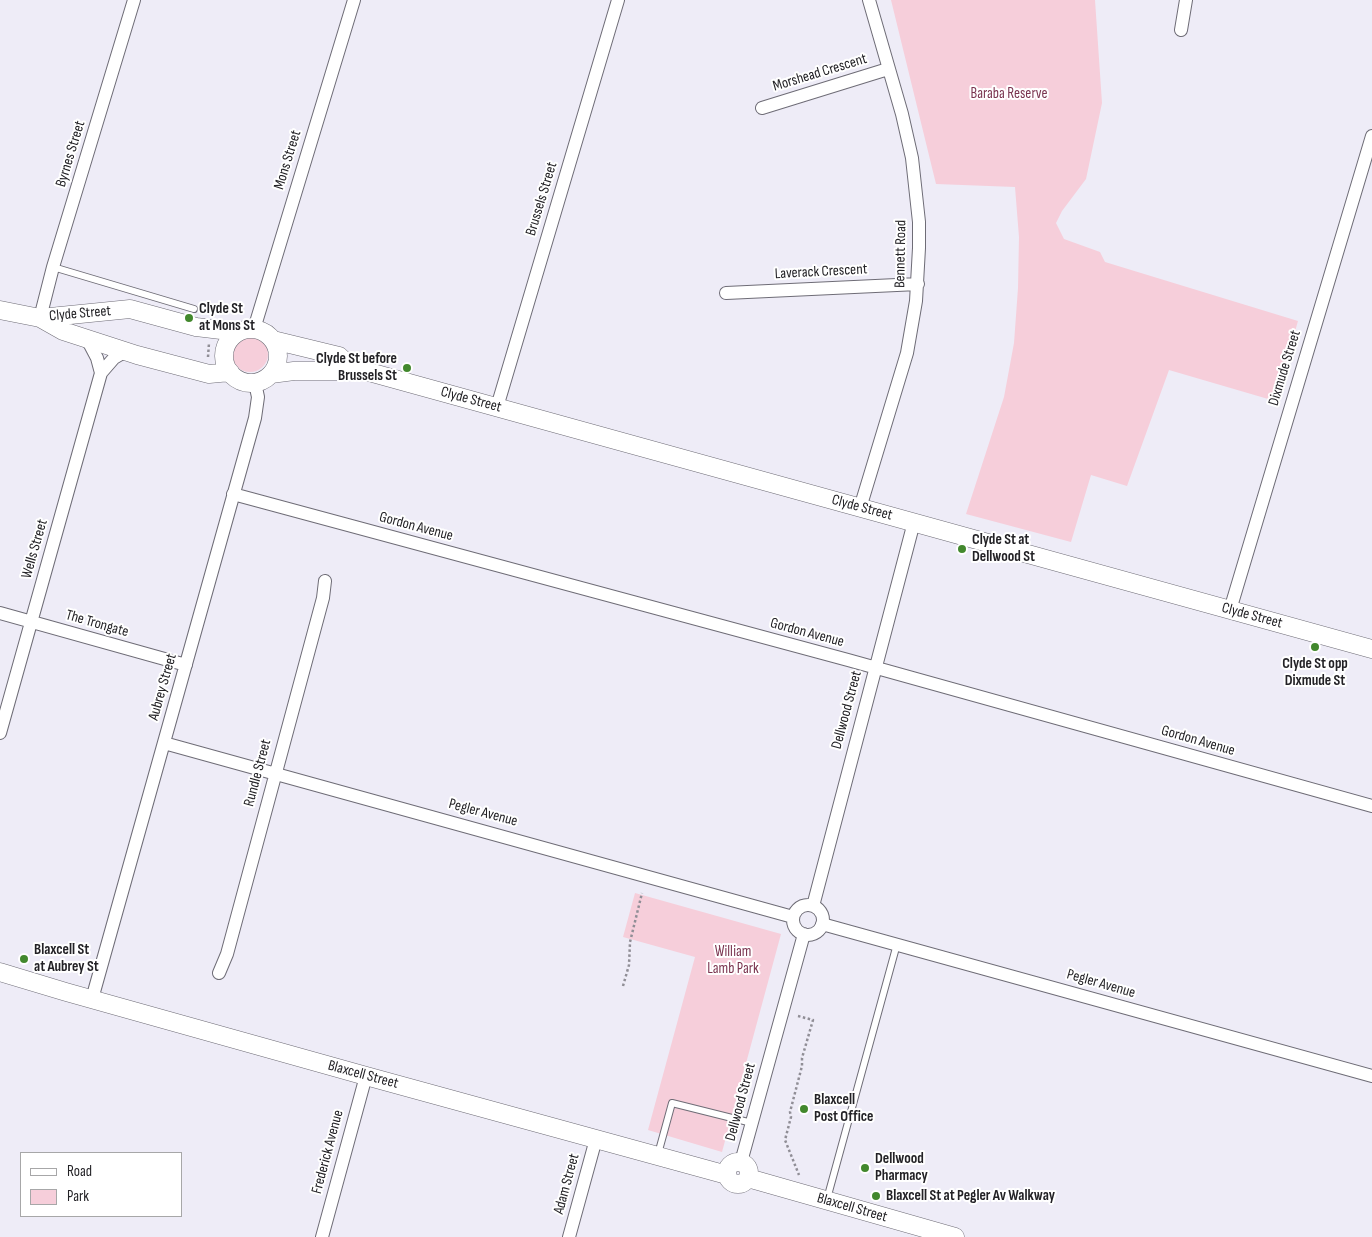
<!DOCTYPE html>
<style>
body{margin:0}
#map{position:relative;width:1372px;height:1237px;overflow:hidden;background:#eeecf7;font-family:"Sofia Sans Condensed",sans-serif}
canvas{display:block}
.legend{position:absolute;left:20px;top:1152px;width:162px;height:65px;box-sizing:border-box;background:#fff;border:1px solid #a7a7a8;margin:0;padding:6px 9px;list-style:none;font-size:15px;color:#232226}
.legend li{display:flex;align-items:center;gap:10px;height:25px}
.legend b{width:25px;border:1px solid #a7a7a8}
</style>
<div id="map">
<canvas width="1372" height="1237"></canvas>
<ul class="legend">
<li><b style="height:6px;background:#fff"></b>Road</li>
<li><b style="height:14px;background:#f6ceda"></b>Park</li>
</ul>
</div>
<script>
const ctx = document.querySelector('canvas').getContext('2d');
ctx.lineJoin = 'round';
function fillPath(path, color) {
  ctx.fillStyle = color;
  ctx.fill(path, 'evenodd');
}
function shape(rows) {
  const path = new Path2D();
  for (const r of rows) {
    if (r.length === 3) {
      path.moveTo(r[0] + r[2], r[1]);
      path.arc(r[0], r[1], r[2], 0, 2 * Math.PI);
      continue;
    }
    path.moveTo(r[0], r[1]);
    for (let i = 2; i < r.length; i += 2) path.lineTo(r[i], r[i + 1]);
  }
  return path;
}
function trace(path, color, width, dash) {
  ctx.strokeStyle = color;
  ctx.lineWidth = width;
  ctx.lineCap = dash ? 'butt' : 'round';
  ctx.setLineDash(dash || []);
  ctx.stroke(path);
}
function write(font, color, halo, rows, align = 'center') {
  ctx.font = font + ' "Sofia Sans Condensed",sans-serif';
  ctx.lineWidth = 4;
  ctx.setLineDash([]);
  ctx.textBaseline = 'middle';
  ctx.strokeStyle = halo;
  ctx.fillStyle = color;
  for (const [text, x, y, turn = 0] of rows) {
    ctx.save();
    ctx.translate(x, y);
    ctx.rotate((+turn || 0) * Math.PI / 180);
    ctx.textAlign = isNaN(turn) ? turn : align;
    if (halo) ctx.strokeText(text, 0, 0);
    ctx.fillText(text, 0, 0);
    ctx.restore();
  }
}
const green = shape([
 [891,0,1095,0,1102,103,1086,179,1062,211,1056,223,1064,239,1100,252,1105,262,1298,321,1275,401,1169,370,1127,486,1091,475,1071,542,966,514,1004,397,1014,343,1018,288,1019,237,1015,187,936,184],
 [250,354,18],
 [635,893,781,934,722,1152,648,1130,695,957,623,937]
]);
const path = shape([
 [208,357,209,343],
 [623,986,629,965,630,942,642,893],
 [798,1016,813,1020,802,1058,802,1066,790,1112,791,1117,785,1140,799,1175]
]);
const lane = shape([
 [53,267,194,309],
 [658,1154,672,1103,752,1123],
 [827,1199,897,944]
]);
const street = shape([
 [1181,30,1186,0],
 [762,108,888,69],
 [726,293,918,284],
 [40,318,53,267,134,0],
 [254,329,354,0],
 [87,339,97,358,101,373],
 [497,407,618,0],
 [233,494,848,660,1372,806],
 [860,508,907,353,916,301,919,248,919,222,912,158,902,114,869,0],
 [1230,610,1372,136],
 [0,613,186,665],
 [0,733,101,373,114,358,126,351],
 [164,743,793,917],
 [808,920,15],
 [813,906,914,522],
 [822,924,1372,1076],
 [219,973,227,954,323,598,325,581],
 [92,999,255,418,258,397,255,383],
 [741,1162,804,934],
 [322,1237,366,1076],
 [569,1237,596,1139]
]);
const secondary = shape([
 [0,310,40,318,130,309,196,327,238,332],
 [40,318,63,331,137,355,209,374,230,372],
 [251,356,27],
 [273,340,339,356,351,367,1372,649],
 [271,374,294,371,336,371,351,367],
 [0,972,66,992,366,1076,727,1175],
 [738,1173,11],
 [748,1178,955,1237]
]);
const markers = [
 [189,318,5,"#42882d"],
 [407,368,5,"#42882d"],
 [962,549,5,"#42882d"],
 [1315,647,5,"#42882d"],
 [24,959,5,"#42882d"],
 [804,1109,5,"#42882d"],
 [865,1168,5,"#42882d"],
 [876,1196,5,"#42882d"]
];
const streetNames = [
 ["Morshead Crescent",820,73,-17],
 ["Byrnes Street",71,154,-73],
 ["Mons Street",288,160,-73],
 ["Brussels Street",542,199,-73],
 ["Bennett Road",901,254,-89],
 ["Laverack Crescent",821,272,-3],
 ["Clyde Street",80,314,-5],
 ["Dixmude Street",1285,368,-73],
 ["Clyde Street",471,400,15],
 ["Clyde Street",862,508,15],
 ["Gordon Avenue",416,527,15],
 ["Wells Street",35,549,-74],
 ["Clyde Street",1252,616,15],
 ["The Trongate",97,624,16],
 ["Gordon Avenue",807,633,15],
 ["Aubrey Street",163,687,-74],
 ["Dellwood Street",847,710,-75],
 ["Gordon Avenue",1198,741,16],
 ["Rundle Street",258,773,-75],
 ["Pegler Avenue",483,813,15],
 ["Pegler Avenue",1101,984,16],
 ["Blaxcell Street",363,1075,15],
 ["Dellwood Street",741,1102,-75],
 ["Frederick Avenue",328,1152,-75],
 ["Adam Street",567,1184,-75],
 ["Blaxcell Street",852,1208,16]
];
const parkNames = [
 ["Baraba Reserve",1009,94],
 ["William",733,952],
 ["Lamb Park",733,969]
];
const poiNames = [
 ["Clyde St",199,309],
 ["at Mons St",199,326],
 ["Clyde St before",397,359,"right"],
 ["Brussels St",397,376,"right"],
 ["Clyde St at",972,540],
 ["Dellwood St",972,557],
 ["Clyde St opp",1315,664,"center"],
 ["Dixmude St",1315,681,"center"],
 ["Blaxcell St",34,950],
 ["at Aubrey St",34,967],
 ["Blaxcell",814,1100],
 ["Post Office",814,1117],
 ["Dellwood",875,1159],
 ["Pharmacy",875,1176],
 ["Blaxcell St at Pegler Av Walkway",886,1196]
];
fillPath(green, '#f6ceda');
trace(lane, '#6e6c76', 8);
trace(street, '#6e6c76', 14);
trace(secondary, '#6e6c76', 19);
trace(path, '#908e96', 2.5, [2.5, 2.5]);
trace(lane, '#fff', 6);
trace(street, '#fff', 12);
trace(secondary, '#fff', 18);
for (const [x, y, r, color] of markers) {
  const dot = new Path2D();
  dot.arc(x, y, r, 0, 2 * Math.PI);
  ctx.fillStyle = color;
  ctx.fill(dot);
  trace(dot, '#fff', 2);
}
write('15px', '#232226', '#fff', streetNames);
write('15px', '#7a344f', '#fff', parkNames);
write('bold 15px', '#232226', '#fff', poiNames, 'left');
</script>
